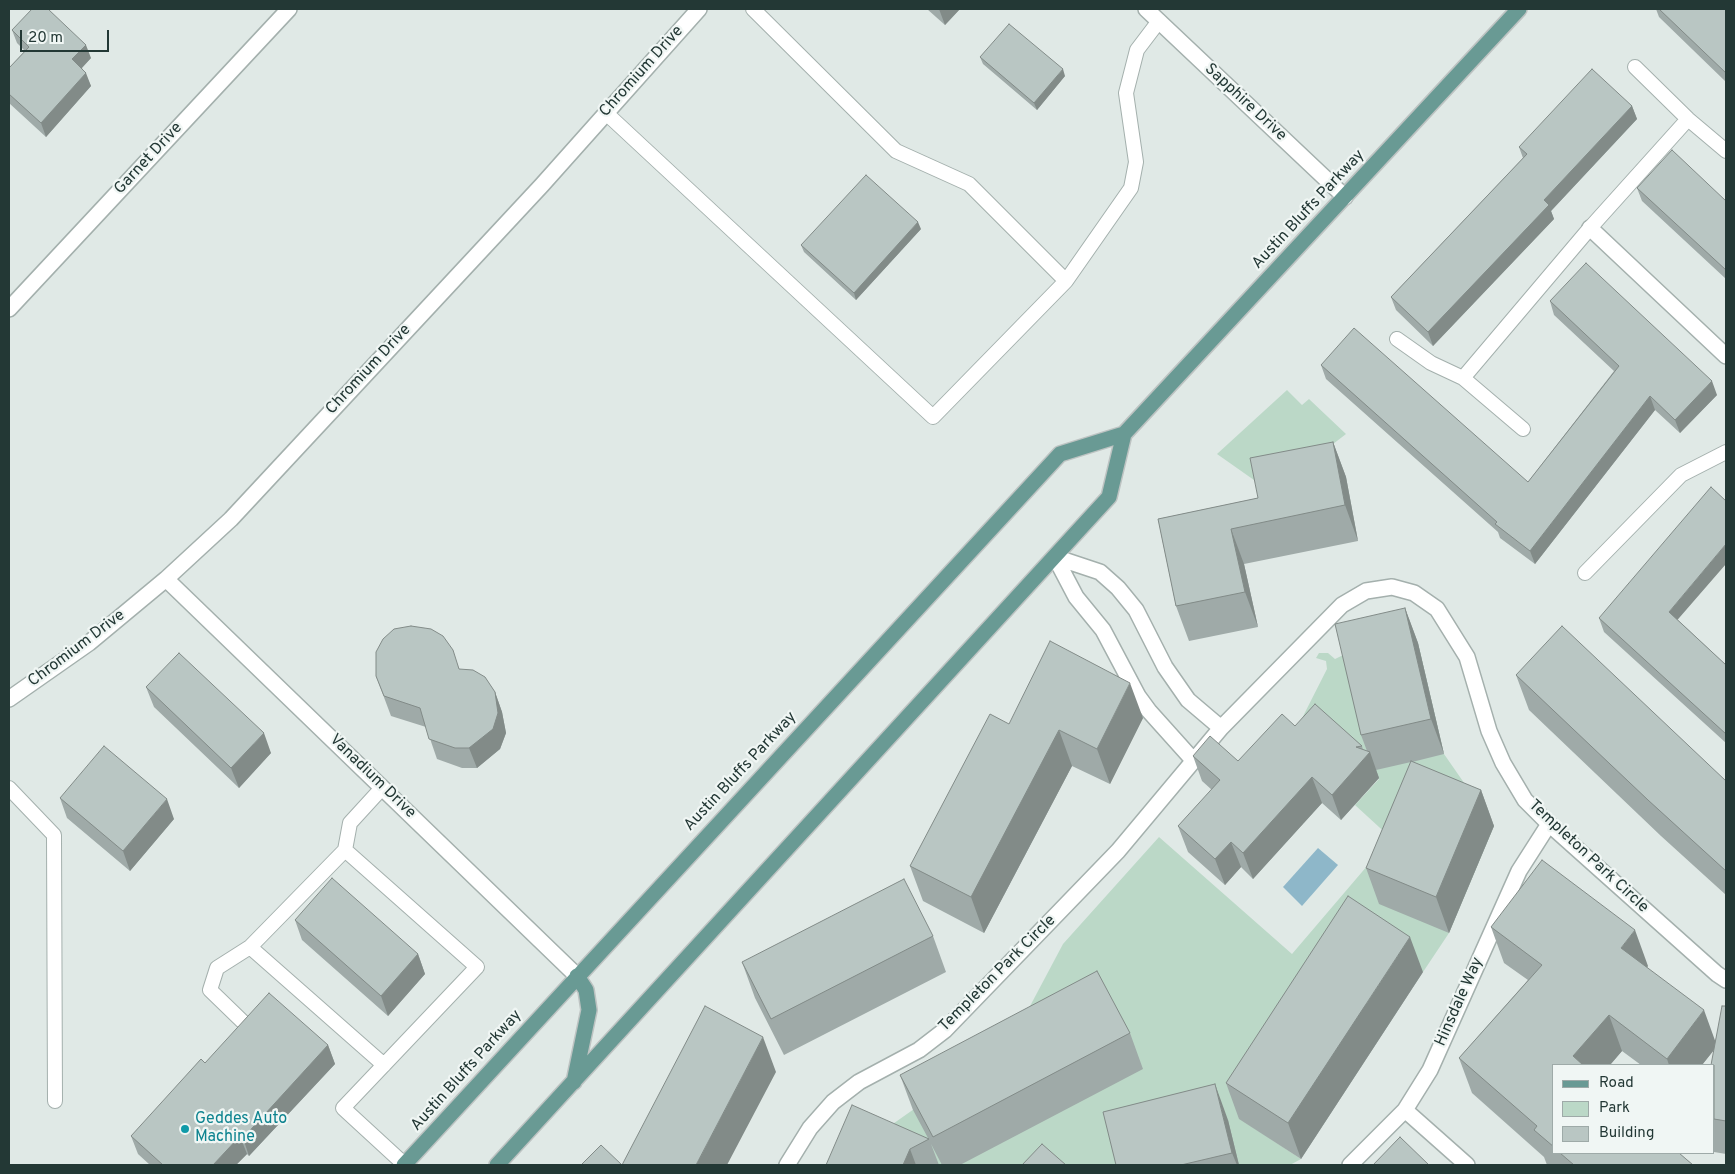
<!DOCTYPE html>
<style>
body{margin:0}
#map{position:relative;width:1735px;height:1174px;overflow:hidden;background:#e0e9e6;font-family:Overpass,sans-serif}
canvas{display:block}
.frame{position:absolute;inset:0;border:10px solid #233835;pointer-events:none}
.legend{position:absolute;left:1552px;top:1064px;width:162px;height:90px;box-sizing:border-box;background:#f0f6f4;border:1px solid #9eaaa8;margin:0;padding:6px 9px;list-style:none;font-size:15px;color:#233835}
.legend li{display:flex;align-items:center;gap:10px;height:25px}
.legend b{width:25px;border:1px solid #9eaaa8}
.scale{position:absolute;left:20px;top:30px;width:89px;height:22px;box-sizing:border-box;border:2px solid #233835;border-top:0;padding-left:6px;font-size:15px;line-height:18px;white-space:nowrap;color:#233835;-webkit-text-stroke:4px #f0f6f4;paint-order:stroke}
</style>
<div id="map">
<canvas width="1735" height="1174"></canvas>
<div class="frame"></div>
<ul class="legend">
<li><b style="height:6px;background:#699a94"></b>Road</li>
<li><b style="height:14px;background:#bbd8c7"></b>Park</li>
<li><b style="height:14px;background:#b9c6c3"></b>Building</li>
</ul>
<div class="scale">20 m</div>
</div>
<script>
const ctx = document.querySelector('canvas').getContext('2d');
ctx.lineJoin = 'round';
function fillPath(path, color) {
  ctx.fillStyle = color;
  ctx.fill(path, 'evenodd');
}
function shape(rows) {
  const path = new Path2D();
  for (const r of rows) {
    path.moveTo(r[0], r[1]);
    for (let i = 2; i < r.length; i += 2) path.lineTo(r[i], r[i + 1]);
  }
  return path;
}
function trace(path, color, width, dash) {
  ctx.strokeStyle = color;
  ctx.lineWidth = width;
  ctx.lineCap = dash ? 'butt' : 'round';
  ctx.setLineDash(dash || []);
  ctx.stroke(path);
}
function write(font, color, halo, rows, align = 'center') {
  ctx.font = font + ' Overpass,sans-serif';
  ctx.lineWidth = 4.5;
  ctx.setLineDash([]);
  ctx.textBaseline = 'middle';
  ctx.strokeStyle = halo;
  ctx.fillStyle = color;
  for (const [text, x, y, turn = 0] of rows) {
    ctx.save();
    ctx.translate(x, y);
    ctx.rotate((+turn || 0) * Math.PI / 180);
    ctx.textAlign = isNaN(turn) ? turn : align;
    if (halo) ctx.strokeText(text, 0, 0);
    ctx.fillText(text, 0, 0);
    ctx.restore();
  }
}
const green = shape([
 [1287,390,1302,405,1309,399,1346,434,1271,492,1217,454],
 [1409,633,1418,643,1444,754,1494,826,1449,933,1423,972,1361,932,1239,1118,1301,1159,1290,1165,850,1165,880,1133,1012,1040,1063,944,1159,837,1292,954,1391,838,1355,805,1379,779,1291,740,1327,669,1326,661,1316,658,1319,653,1328,653,1335,659,1387,634]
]);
const water = shape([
 [1318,848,1338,865,1302,906,1283,887]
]);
const service = shape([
 [1635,67,1688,119,1726,151],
 [606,113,933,417,1066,281,969,184,896,151,753,9],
 [1066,281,1131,188,1136,162,1126,93,1137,50,1159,21],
 [1397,339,1431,363,1463,378,1523,429],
 [1463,378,1590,228,1688,119],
 [1585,573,1681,475,1726,452],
 [9,788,54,835,55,1101],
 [345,850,477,967,343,1108,405,1165],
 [250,947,384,1065],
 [242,1021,210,990,217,968,250,947,345,850,350,823,382,788]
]);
const minor = shape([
 [1146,9,1345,197],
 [1590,228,1726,356],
 [9,309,289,9],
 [1055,557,1100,572,1118,588,1136,610,1165,667,1188,700,1221,728],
 [1055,557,1076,597,1103,630,1138,696,1149,711,1193,760],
 [166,579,577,976],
 [9,699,89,643,166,579,231,519,542,185,699,9],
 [1405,1110,1467,1165],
 [787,1165,810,1128,833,1102,859,1082,919,1050,945,1030,1118,851,1221,728,1342,605,1366,591,1392,587,1414,593,1437,609,1467,657,1489,731,1503,763,1525,800,1549,824,1717,974,1726,980],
 [1350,1165,1405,1110,1430,1070,1519,871,1549,824]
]);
const primary = shape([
 [574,1082,589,1010,586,990,577,976],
 [404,1165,1060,454,1124,434],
 [497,1165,1109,497,1124,434,1519,9]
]);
const wall = shape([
 [927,9,960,9,945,25],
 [1656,9,1726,9,1726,82,1659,17],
 [12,30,91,58,82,68,91,86,46,137,9,103,9,68,25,51,17,43],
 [980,57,1065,76,1037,110,983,64],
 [1632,106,1637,119,1551,211,1554,219,1433,346,1396,310,1391,297,1523,158,1519,147],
 [1637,188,1726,201,1726,279,1642,201],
 [921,229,856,300,804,252,801,245],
 [1550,301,1717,395,1680,433,1655,410,1535,564,1500,538,1498,532,1326,379,1321,365,1528,482,1614,371,1554,315],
 [1333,442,1346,477,1358,541,1244,564,1258,627,1189,641,1176,606,1158,519,1258,498],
 [1405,608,1418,643,1444,754,1412,762,1481,790,1494,826,1449,933,1379,904,1366,868,1411,762,1376,770,1379,778,1341,820,1322,803,1253,879,1241,867,1225,885,1188,852,1178,826,1212,790,1202,781,1193,756,1238,761,1295,726,1362,746,1363,750,1367,751,1361,735],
 [1599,618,1678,620,1726,665,1726,743,1604,632],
 [460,669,495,692,502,712,506,733,500,749,477,768,462,768,437,759,426,727,391,716,376,676],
 [1516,675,1726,781,1726,895,1661,836,1529,710],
 [146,687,271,753,239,788,154,707],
 [1143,718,1110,784,1072,766,984,933,923,901,910,866,1009,724],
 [60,798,174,819,130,871,67,818],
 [295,920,418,954,425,974,388,1016,302,940],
 [1491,927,1648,966,1647,967,1715,1041,1726,1006,1726,1154,1714,1152,1714,1050,1702,1065,1641,1065,1622,1051,1610,1065,1554,1065,1554,1153,1679,1153,1693,1165,1547,1165,1544,1157,1472,1093,1459,1058,1528,980,1504,963],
 [933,936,946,972,784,1055,755,998,742,962],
 [1423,972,1301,1159,1239,1119,1226,1083],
 [1130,1033,1143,1069,960,1165,942,1165,931,1144,939,1165,826,1165,928,1138,913,1110,900,1075],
 [328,1045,335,1064,249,1156,247,1154,236,1165,150,1165,138,1154,131,1136,205,1063],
 [1228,1120,1239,1165,1116,1165]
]);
const shadedWall = shape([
 [939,9,960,9,945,25],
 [86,45,91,58,77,73,72,59],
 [1063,69,1065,76,1037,110,1034,103],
 [86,73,91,86,46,137,41,123],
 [1632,106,1637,119,1551,211,1554,219,1433,346,1428,332,1544,200],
 [918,222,921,229,856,300,854,293],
 [1712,381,1717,395,1680,433,1675,420],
 [1650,396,1655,410,1535,564,1530,551],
 [1333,442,1346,477,1358,541,1345,505],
 [1231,529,1244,564,1258,627,1245,592],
 [1726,544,1726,564,1673,625,1669,612],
 [1405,608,1418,643,1444,754,1431,719],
 [1130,683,1143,718,1110,784,1097,749],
 [495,692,502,712,506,733,500,749,477,768,469,748],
 [1059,730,1072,766,984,933,971,897],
 [264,733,271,753,239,788,231,768],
 [1370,752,1379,778,1341,820,1332,795],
 [1312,777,1322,803,1253,879,1243,853],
 [1481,790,1494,826,1449,933,1436,897],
 [167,799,174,819,130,871,123,851],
 [1231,842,1241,867,1225,885,1215,859],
 [1635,930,1648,966,1634,984,1621,948],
 [1410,937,1423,972,1301,1159,1288,1123],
 [418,954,425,974,388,1016,381,996],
 [1704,1010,1717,1046,1702,1065,1669,1065,1667,1059],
 [1609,1015,1622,1051,1610,1065,1576,1065,1573,1056],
 [763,1037,776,1072,727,1165,696,1165],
 [328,1045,335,1064,249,1156,243,1138],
 [1215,1084,1228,1120,1239,1165,1237,1165,1232,1153],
 [240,1136,247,1154,236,1165,213,1165],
 [910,1149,916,1165,903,1165]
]);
const building = shape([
 [32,9,48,9,86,45,72,59,86,73,41,123,9,94,9,68,29,47,12,30,32,9],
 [1659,9,1726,9,1726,73,1659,9],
 [1009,24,1063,69,1034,103,980,57,1009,24],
 [1592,69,1632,106,1544,200,1549,205,1428,332,1391,297,1527,154,1519,147,1592,69],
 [1672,150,1726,201,1726,270,1637,188,1672,150],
 [866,175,918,222,854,293,801,245,866,175],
 [1586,263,1712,381,1675,420,1650,396,1530,551,1495,524,1497,522,1321,365,1354,328,1528,482,1619,366,1550,301,1586,263],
 [1333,442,1345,505,1231,529,1245,592,1176,606,1158,519,1258,498,1250,458,1333,442],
 [1711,487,1726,501,1726,544,1669,612,1726,665,1726,734,1599,618,1711,487],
 [1405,608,1431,719,1361,735,1335,624,1405,608],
 [411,626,431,629,443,636,453,650,459,669,473,670,485,677,495,692,498,713,493,729,469,748,455,748,429,739,420,708,384,696,376,676,376,652,383,639,394,629,411,626],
 [1562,626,1726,781,1726,871,1648,800,1516,675,1562,626],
 [1050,641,1130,683,1097,749,1059,730,971,897,910,866,990,714,1009,724,1050,641],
 [179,653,264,733,231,768,146,687,179,653],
 [1315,704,1362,746,1356,747,1370,752,1332,795,1312,777,1243,853,1231,842,1215,859,1178,826,1220,780,1193,756,1210,736,1238,761,1282,714,1295,726,1315,704],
 [104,746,167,799,123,851,60,798,104,746],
 [1411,761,1481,790,1436,897,1366,868,1411,761],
 [1542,860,1635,930,1621,948,1704,1010,1667,1059,1609,1015,1573,1056,1583,1065,1554,1065,1554,1147,1534,1130,1537,1126,1459,1058,1542,965,1491,927,1542,860],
 [332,878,418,954,381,996,295,920,332,878],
 [904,879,933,936,771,1019,742,962,904,879],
 [1348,896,1410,937,1288,1123,1226,1083,1348,896],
 [1097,971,1130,1033,933,1137,900,1075,1097,971],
 [269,993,328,1045,243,1138,240,1136,213,1165,163,1165,131,1136,201,1059,205,1063,269,993],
 [705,1006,763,1037,696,1165,581,1165,601,1145,622,1165,705,1006],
 [1722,1006,1726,1006,1726,1121,1714,1119,1714,1065,1711,1065,1722,1006],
 [1215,1084,1232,1153,1181,1165,1116,1165,1103,1112,1215,1084],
 [852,1105,929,1139,910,1149,903,1165,826,1165,852,1105],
 [1400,1137,1429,1165,1373,1165,1400,1137],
 [1042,1144,1066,1165,1022,1165,1042,1144],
 [1560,1153,1679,1153,1693,1165,1574,1165,1560,1153]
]);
const markers = [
 [185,1129,5,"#0f9aa8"]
];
const streetNames = [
 ["Chromium Drive",642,72,-48],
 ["Sapphire Drive",1245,103,43],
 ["Garnet Drive",149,159,-47],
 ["Austin Bluffs Parkway",1309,210,-47],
 ["Chromium Drive",369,370,-47],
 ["Chromium Drive",77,649,-37],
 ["Austin Bluffs Parkway",741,772,-47],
 ["Vanadium Drive",372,777,44],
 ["Templeton Park Circle",1588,857,43],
 ["Templeton Park Circle",998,974,-45],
 ["Hinsdale Way",1460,1002,-66],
 ["Austin Bluffs Parkway",467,1071,-48]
];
const cultureNames = [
 ["Geddes Auto",195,1120],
 ["Machine",195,1138]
];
fillPath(green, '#bbd8c7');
fillPath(water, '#8eb7c9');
trace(service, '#a4b0ad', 16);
trace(minor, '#a4b0ad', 18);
trace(primary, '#bdc3c2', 18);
trace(service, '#fff', 14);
trace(minor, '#fff', 15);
trace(primary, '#699a94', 15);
fillPath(wall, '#9faaa8');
fillPath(shadedWall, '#828b88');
fillPath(building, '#b9c6c3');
trace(building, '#828b88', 1);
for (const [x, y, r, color] of markers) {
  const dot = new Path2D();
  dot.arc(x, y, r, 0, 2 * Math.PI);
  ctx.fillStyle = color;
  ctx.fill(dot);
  trace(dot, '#f0f6f4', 2);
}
write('16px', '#233835', '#f0f6f4', streetNames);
write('16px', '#0d838f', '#f0f6f4', cultureNames, 'left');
</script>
